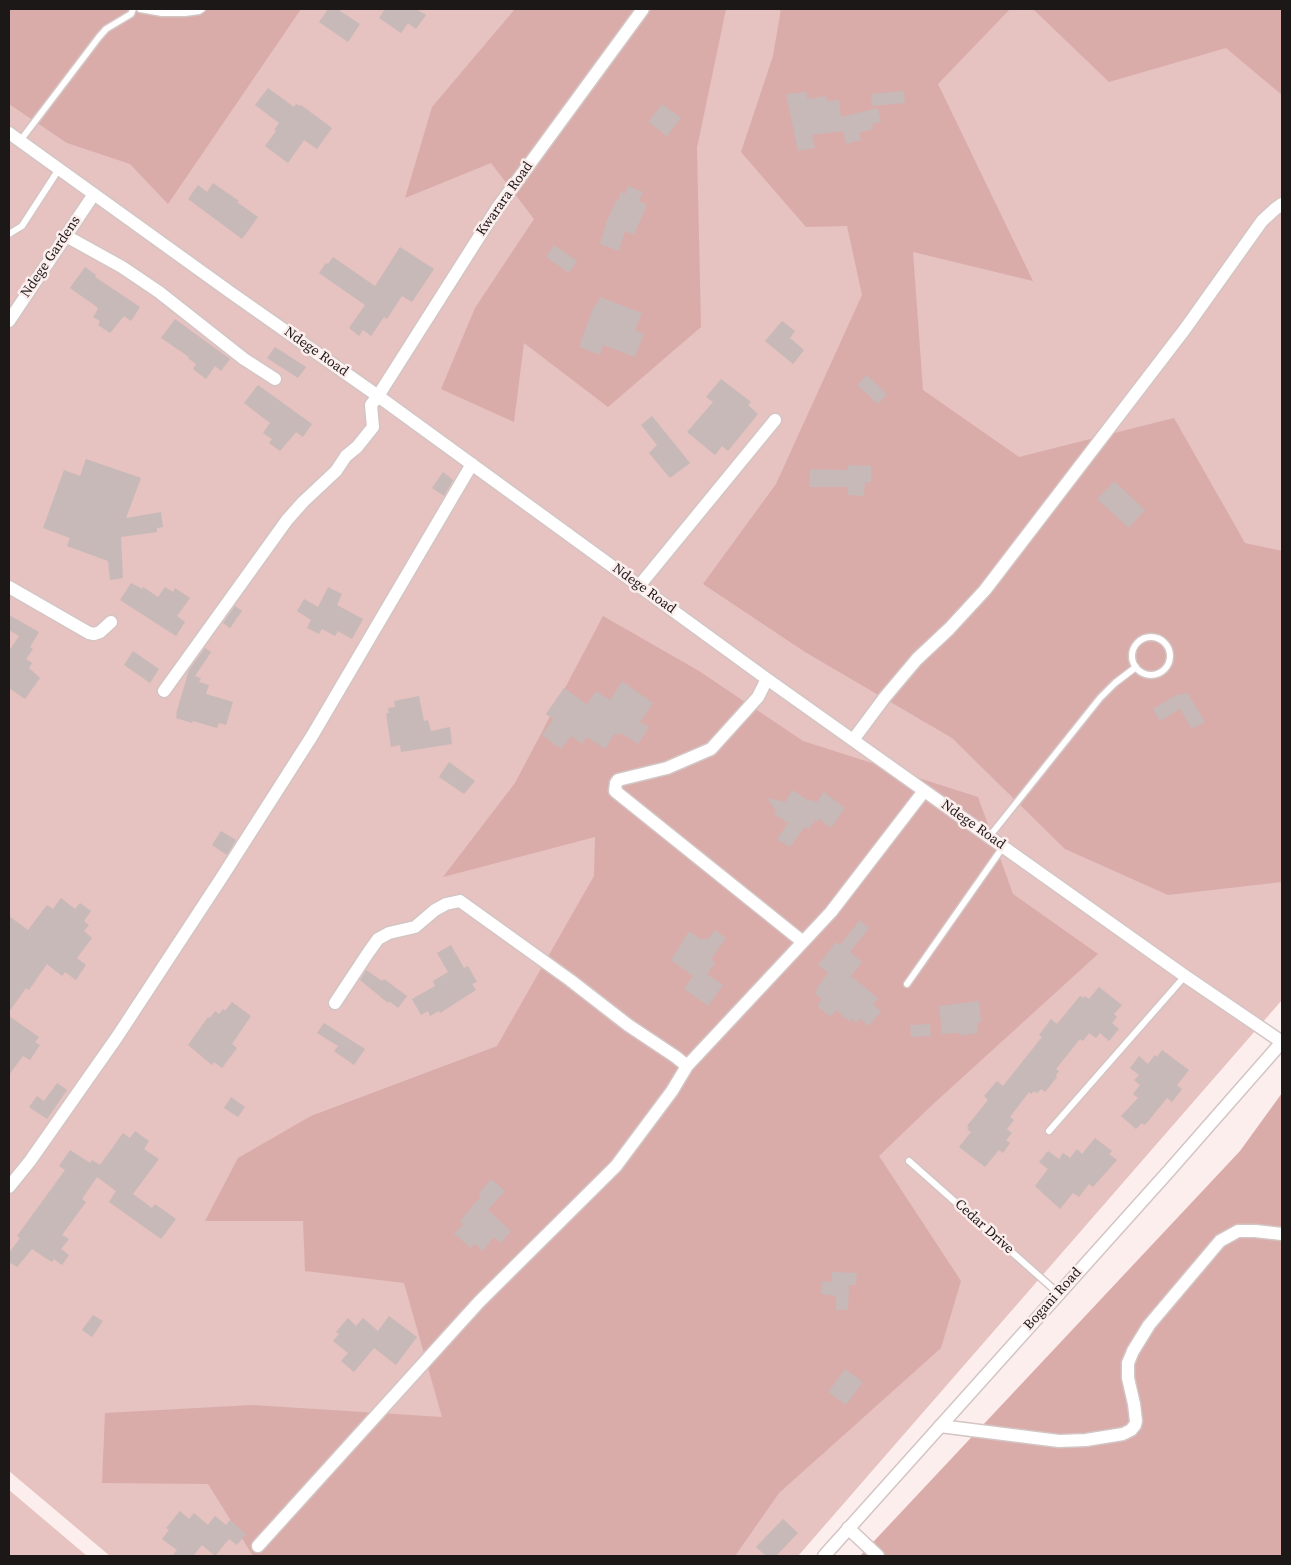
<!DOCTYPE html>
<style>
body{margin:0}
#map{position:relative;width:1291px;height:1565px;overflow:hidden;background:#fceeed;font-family:"Source Serif 4",serif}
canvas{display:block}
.frame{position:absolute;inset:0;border:10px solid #1d1818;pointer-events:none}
</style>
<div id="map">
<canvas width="1291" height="1565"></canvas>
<div class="frame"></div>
</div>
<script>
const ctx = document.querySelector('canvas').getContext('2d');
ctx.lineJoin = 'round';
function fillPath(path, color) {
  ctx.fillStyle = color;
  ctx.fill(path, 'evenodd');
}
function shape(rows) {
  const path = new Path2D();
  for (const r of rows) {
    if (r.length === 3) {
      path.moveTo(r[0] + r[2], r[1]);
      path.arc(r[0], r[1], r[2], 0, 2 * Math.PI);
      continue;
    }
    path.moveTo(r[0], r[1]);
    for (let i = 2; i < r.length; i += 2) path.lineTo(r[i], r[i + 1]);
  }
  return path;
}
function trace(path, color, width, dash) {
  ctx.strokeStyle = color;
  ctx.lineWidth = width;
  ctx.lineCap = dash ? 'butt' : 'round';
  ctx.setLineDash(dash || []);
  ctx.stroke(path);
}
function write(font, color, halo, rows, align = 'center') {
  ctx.font = font + ' "Source Serif 4",serif';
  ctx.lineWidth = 5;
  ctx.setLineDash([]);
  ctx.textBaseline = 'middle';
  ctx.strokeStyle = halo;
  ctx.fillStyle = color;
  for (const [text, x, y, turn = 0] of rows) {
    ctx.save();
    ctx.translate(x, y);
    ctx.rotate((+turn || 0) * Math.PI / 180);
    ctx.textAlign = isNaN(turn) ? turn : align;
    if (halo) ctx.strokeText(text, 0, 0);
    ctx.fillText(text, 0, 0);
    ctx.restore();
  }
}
const green = shape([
 [9,9,1282,9,1282,1000,798,1556,110,1556,9,1471],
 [9,1490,87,1556,9,1556]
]);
const forest = shape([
 [9,9,301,9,168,204,130,164,67,143,9,104],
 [515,9,726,9,697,148,701,327,608,407,524,343,514,422,441,389,475,308,534,219,491,163,405,198,432,107],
 [781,9,1010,9,938,84,1033,281,913,252,923,390,1019,457,1174,418,1245,543,1282,551,1282,882,1168,895,1065,849,952,738,805,652,703,584,776,484,862,295,847,226,806,227,741,152,773,56],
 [1033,9,1282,9,1282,95,1226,48,1109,82],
 [603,616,699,671,803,741,978,797,1013,894,1098,954,931,1106,879,1156,961,1281,941,1348,779,1493,735,1556,253,1556,208,1484,102,1483,105,1413,252,1405,442,1417,404,1283,305,1271,303,1221,205,1221,238,1158,311,1116,497,1046,594,876,595,837,443,877,515,783],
 [1282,1093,1282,1556,860,1556,1240,1151]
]);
const building = shape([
 [328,9,337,9,360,24,348,42,319,22],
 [385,9,416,9,426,15,416,29,408,23,401,33,379,18],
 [268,88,294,107,296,104,300,106,301,105,332,128,317,149,304,140,288,163,265,146,276,131,274,130,279,123,255,105],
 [904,91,905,103,872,106,871,94],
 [807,92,807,99,826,96,827,101,839,100,841,117,878,108,881,122,872,124,873,129,859,133,861,140,846,144,843,131,812,135,815,148,798,151,786,94],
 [662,104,681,118,667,136,648,122],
 [213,183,239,201,237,202,258,217,242,239,188,199,198,185,207,192],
 [628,186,643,192,639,201,647,205,634,235,625,231,619,251,600,244,606,223,616,200,618,201,621,192,625,194],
 [554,245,577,261,569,273,546,257],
 [400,247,434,269,412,302,402,296,387,319,384,317,371,336,363,330,359,336,349,328,365,305,319,273,326,263,328,264,333,257,375,286],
 [85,267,96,275,95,277,140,307,131,321,124,316,110,333,98,325,100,321,93,317,98,309,97,307,70,288],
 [600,297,642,313,635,330,644,334,635,357,603,345,600,355,579,347,594,305,596,306],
 [175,319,230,359,221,371,215,366,206,379,193,369,196,364,188,358,189,357,161,338],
 [782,321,795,331,790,338,804,350,793,364,765,341],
 [275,347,306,367,298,378,267,358],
 [867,375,887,394,878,404,857,385],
 [721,379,751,402,748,405,758,414,728,451,722,446,715,455,687,432,713,402,706,397],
 [258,385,312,424,303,437,296,432,280,451,269,443,272,439,263,433,270,423,244,403],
 [652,416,690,463,670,478,649,453,657,445,641,425],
 [86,459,141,478,126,518,161,512,163,527,157,528,157,532,121,537,123,578,110,580,108,561,67,546,70,538,43,528,64,470,80,476],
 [848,465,871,466,871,482,865,482,864,496,848,495,848,487,809,487,810,469,848,470],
 [443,472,453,480,444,496,432,488],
 [1114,481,1145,510,1129,528,1097,499],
 [131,583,142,589,143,587,158,597,165,587,173,592,175,588,190,598,177,616,185,622,176,636,120,600],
 [328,587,342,594,337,605,363,619,352,639,338,631,335,636,322,629,319,634,307,628,311,620,297,611,304,599,318,607],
 [235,606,242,611,230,628,223,623],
 [9,615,39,632,30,647,33,649,26,659,32,663,29,668,40,678,25,699,9,688,9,651,19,636,9,630],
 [205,648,211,652,195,676,201,678,199,682,209,685,206,694,233,702,226,725,219,723,217,728,193,721,192,723,176,718,177,714,176,714,189,670],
 [133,651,159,669,150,683,124,665],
 [622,681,653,703,640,722,649,727,638,744,621,733,619,736,615,733,605,749,587,737,582,744,571,736,561,749,542,735,553,719,546,714,564,688,587,704,596,691,610,700],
 [1187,692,1205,722,1192,729,1180,709,1160,721,1153,709,1179,693,1181,696],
 [419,696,424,721,428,720,431,731,450,727,452,744,401,752,400,745,391,747,386,713,389,713,388,708,395,707,394,701],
 [449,762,475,781,464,794,439,777],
 [793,790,809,801,810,799,816,803,824,792,845,808,831,828,819,819,817,822,815,820,809,829,805,827,790,847,777,839,788,823,774,814,776,811,767,798,785,802],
 [221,831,236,840,227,855,212,845],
 [61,898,75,909,80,903,91,911,84,921,89,925,84,931,92,938,77,958,86,965,76,980,65,972,62,976,47,964,29,990,26,988,9,1012,9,916,28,930,47,905,53,909],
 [860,920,869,928,850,952,862,962,851,976,878,998,873,1004,881,1011,869,1026,860,1019,857,1023,851,1019,849,1021,836,1010,831,1017,817,1006,822,999,815,994,817,990,816,989,828,973,818,965,836,942,840,945],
 [715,930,726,938,711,959,715,963,707,974,723,985,708,1006,684,989,693,976,671,960,689,931,702,940,703,938,707,940],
 [451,945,464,968,468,966,477,982,472,984,476,990,440,1013,439,1011,430,1016,428,1011,421,1015,412,999,435,986,433,981,448,972,437,953],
 [366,970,382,981,384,979,407,996,398,1008,389,1001,388,1003,360,980],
 [1099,987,1122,1005,1114,1014,1117,1017,1112,1023,1119,1029,1109,1041,1100,1033,1096,1038,1089,1033,1083,1041,1080,1039,1056,1069,1059,1071,1056,1075,1057,1077,1045,1092,1041,1089,1037,1093,1034,1091,1031,1094,1029,1092,1010,1117,1014,1120,1007,1129,1012,1133,1006,1140,1010,1143,1003,1153,999,1150,985,1167,959,1147,971,1132,967,1129,969,1128,967,1126,988,1100,984,1096,997,1081,1003,1086,1042,1037,1039,1035,1051,1019,1057,1024,1080,996,1084,998,1085,996,1089,999],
 [979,1001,981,1022,977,1023,978,1033,961,1036,960,1033,942,1034,939,1006],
 [232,1002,251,1016,232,1044,237,1048,222,1068,214,1062,212,1065,188,1045,208,1017,210,1018,215,1011,219,1014,223,1009,225,1011],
 [9,1016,39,1037,35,1042,40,1045,30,1060,23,1056,9,1075],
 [324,1023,365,1049,354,1065,334,1051,338,1046,317,1033],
 [930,1024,931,1036,911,1037,910,1025],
 [1162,1050,1189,1070,1177,1085,1182,1089,1172,1102,1167,1098,1145,1125,1142,1123,1136,1129,1121,1116,1138,1098,1133,1094,1140,1085,1134,1080,1139,1075,1130,1068,1139,1056,1148,1064,1155,1055,1157,1057],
 [57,1083,67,1090,47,1119,29,1107,37,1096,44,1101],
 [231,1097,245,1107,238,1117,224,1108],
 [135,1131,149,1141,144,1149,159,1159,133,1194,152,1208,155,1204,176,1219,161,1239,109,1202,116,1191,97,1177,82,1199,86,1202,62,1235,69,1239,61,1249,69,1255,62,1265,54,1259,52,1262,47,1259,32,1249,17,1267,9,1262,9,1253,20,1238,17,1236,65,1170,59,1166,70,1150,90,1163,92,1160,100,1165,123,1133,130,1138],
 [1095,1138,1112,1151,1109,1154,1117,1160,1093,1187,1089,1184,1079,1197,1073,1193,1060,1209,1035,1186,1048,1169,1039,1162,1048,1151,1059,1159,1063,1153,1070,1158,1077,1149,1082,1154],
 [491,1179,505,1191,488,1210,511,1231,501,1243,494,1237,483,1251,475,1244,471,1248,454,1234,463,1224,460,1221,481,1196,479,1193],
 [832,1272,857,1273,856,1285,849,1285,848,1310,836,1310,836,1296,821,1294,822,1281,831,1282],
 [93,1315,103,1321,92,1337,82,1330],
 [389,1316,417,1337,396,1365,374,1348,354,1372,341,1361,348,1353,333,1341,339,1334,336,1332,348,1318,356,1326,363,1318,378,1331],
 [845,1369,863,1382,846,1405,828,1392],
 [180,1511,189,1519,194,1513,208,1525,215,1516,226,1525,230,1520,246,1534,237,1545,229,1539,215,1556,202,1545,193,1556,172,1556,177,1550,162,1539,169,1530,166,1528],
 [783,1519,798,1533,776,1556,766,1556,756,1547]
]);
const service = shape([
 [140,9,162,13,185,13,199,11,202,9],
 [20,141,99,37,106,29,131,14,133,9],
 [9,234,22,226,59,169],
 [1151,656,19],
 [989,837,1100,698,1115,683,1136,667],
 [907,984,1003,847],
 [1049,1131,1185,976],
 [909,1161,1058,1293]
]);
const minor = shape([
 [9,133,230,292,378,396,767,679,1185,976,1282,1042],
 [66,236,122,267,159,292,244,359,275,379],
 [9,321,94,194],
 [639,586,775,420],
 [9,587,89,633,94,634,100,632,111,622],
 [767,679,758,697,711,749,667,768,618,780,616,783,615,791,803,942],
 [164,691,287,520,303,502,336,471,346,456,357,447,373,427,371,405,378,396,498,207,643,9],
 [853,740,885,697,917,659,949,629,985,590,1185,329,1262,221,1275,209,1282,204],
 [687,1066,831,912,924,791],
 [9,1187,30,1161,117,1037,222,877,312,736,472,464],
 [940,1426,1059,1441,1086,1440,1123,1434,1131,1430,1135,1425,1136,1421,1134,1404,1128,1378,1128,1363,1133,1351,1149,1325,1220,1241,1238,1231,1255,1231,1282,1234],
 [848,1528,878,1556],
 [258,1546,479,1302,616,1166,672,1091,687,1066,676,1057,628,1025,570,980,460,901,446,904,435,910,415,927,389,933,378,939,368,953,335,1003],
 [824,1556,1168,1172,1282,1042]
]);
const streetNames = [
 ["Kwarara Road",505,199,-55],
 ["Ndege Gardens",51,257,-56],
 ["Ndege Road",316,352,35],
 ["Ndege Road",644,589,36],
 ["Ndege Road",973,825,35],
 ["Cedar Drive",984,1227,42],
 ["Bogani Road",1053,1299,-48]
];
fillPath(green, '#e6c2c0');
fillPath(forest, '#d9aca9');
fillPath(building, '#c6b9b8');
trace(service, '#d3c5c4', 9);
trace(minor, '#d3c5c4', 15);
trace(service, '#fff', 6);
trace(minor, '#fff', 12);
write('14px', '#1d1818', '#fceeed', streetNames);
</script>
